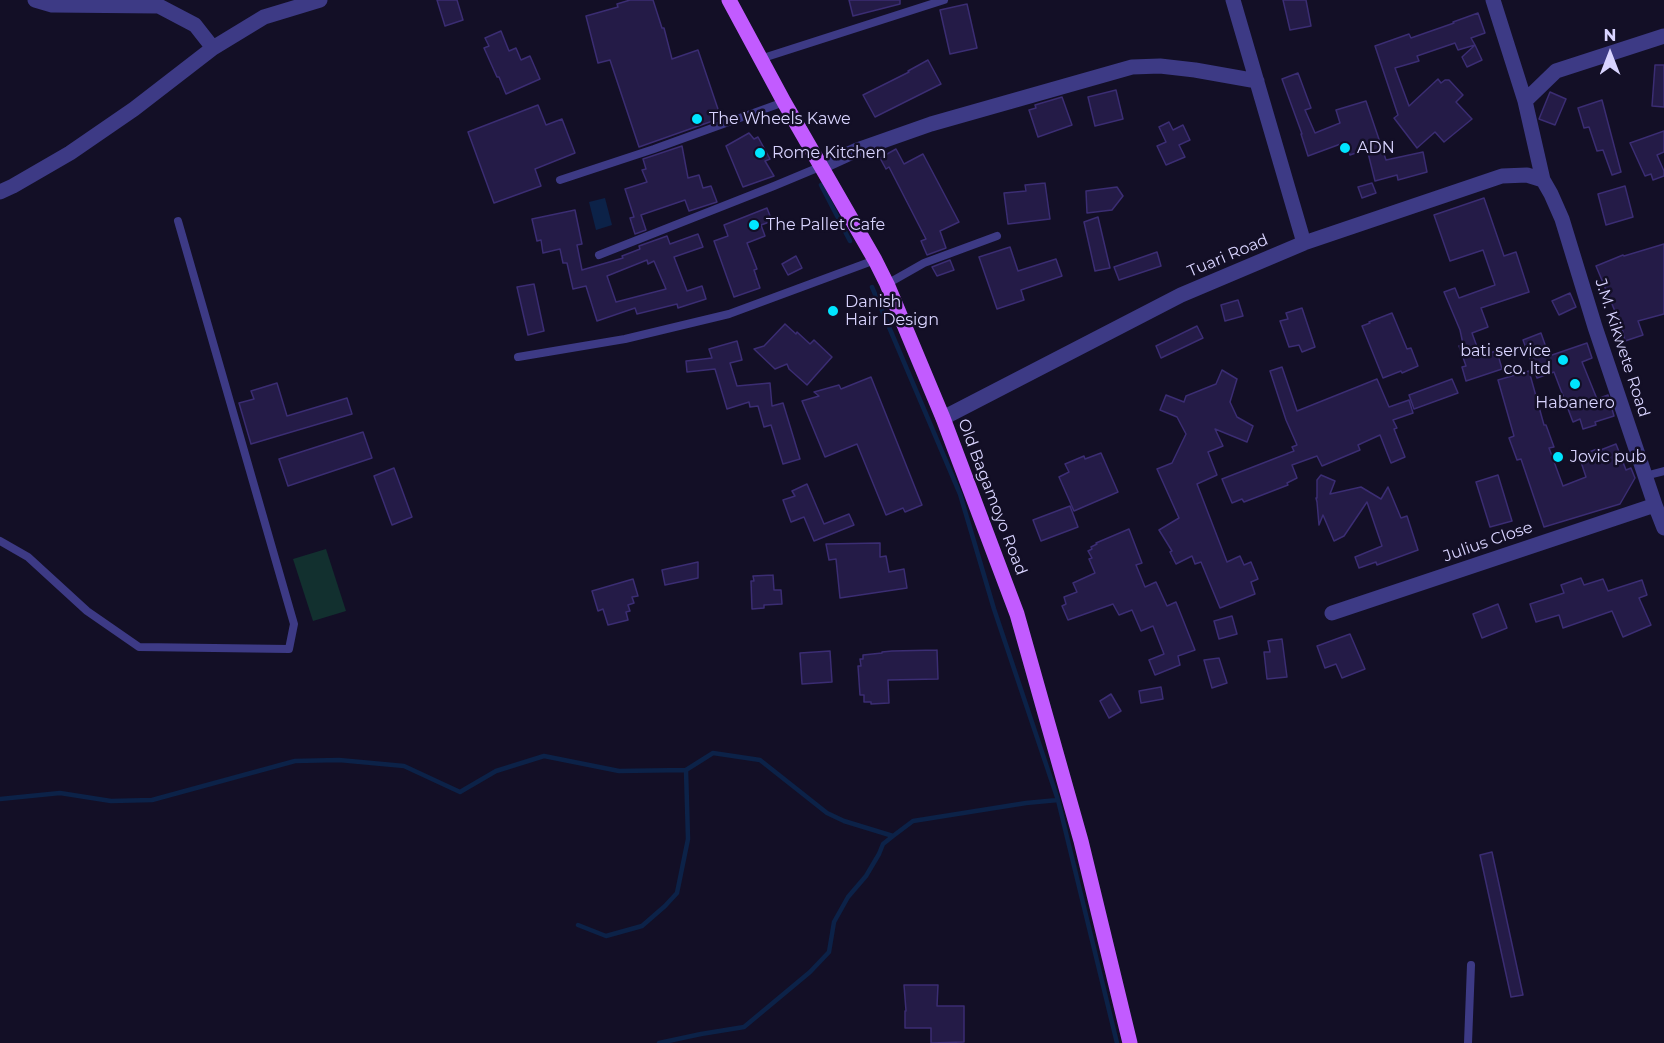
<!DOCTYPE html>
<style>
body{margin:0}
#map{position:relative;width:1664px;height:1043px;overflow:hidden;background:#130f26;font-family:Montserrat,sans-serif}
canvas{display:block}
.north{position:absolute;left:1580px;top:24px;width:60px;height:60px;-webkit-text-stroke:4px #130f26;paint-order:stroke;rotate:0deg;font-size:16px;font-weight:700;line-height:24px;text-align:center;color:#d9d4ff}
.north::after{content:'';display:block;margin:auto;width:21px;height:27px;background:#d9d4ff;clip-path:polygon(50% 0,100% 100%,50% 72%,0 100%)}
</style>
<div id="map">
<canvas width="1664" height="1043"></canvas>
<div class="north">N</div>
</div>
<script>
const ctx = document.querySelector('canvas').getContext('2d');
ctx.lineJoin = 'round';
function fillPath(path, color) {
  ctx.fillStyle = color;
  ctx.fill(path, 'evenodd');
}
function shape(rows) {
  const path = new Path2D();
  for (const r of rows) {
    path.moveTo(r[0], r[1]);
    for (let i = 2; i < r.length; i += 2) path.lineTo(r[i], r[i + 1]);
  }
  return path;
}
function trace(path, color, width, dash) {
  ctx.strokeStyle = color;
  ctx.lineWidth = width;
  ctx.lineCap = dash ? 'butt' : 'round';
  ctx.setLineDash(dash || []);
  ctx.stroke(path);
}
function write(font, color, halo, rows, align = 'center') {
  ctx.font = font + ' Montserrat,sans-serif';
  ctx.lineWidth = 5;
  ctx.setLineDash([]);
  ctx.textBaseline = 'middle';
  ctx.strokeStyle = halo;
  ctx.fillStyle = color;
  for (const [text, x, y, turn = 0] of rows) {
    ctx.save();
    ctx.translate(x, y);
    ctx.rotate((+turn || 0) * Math.PI / 180);
    ctx.textAlign = isNaN(turn) ? turn : align;
    if (halo) ctx.strokeText(text, 0, 0);
    ctx.fillText(text, 0, 0);
    ctx.restore();
  }
}
const green = shape([
 [326,549,346,611,313,621,293,559]
]);
const water = shape([
 [605,198,612,225,596,230,589,202]
]);
const stream = shape([
 [821,185,850,241],
 [0,799,60,793,111,801,152,800,295,761,339,760,404,766,460,792,496,771,544,756,619,771,686,770,713,753,760,760,827,813,844,821,893,836,913,821,1026,803,1058,800,994,609,960,494,872,287],
 [1058,800,1117,1043],
 [578,925,606,936,642,926,665,906,677,893,688,839,686,770],
 [659,1043,701,1034,744,1027,810,972,829,952,834,922,848,897,866,876,879,854,883,844,893,836]
]);
const building = shape([
 [437,0,457,0,463,20,445,26,437,0],
 [630,0,653,0,662,28,664,28,672,59,698,50,721,118,639,147,610,60,598,63,586,16,618,7,617,4,630,0],
 [849,0,900,0,900,4,853,16,849,0],
 [1283,0,1306,0,1311,26,1290,30,1283,0],
 [967,4,977,48,950,54,940,10,967,4],
 [1478,13,1485,33,1471,38,1475,45,1458,50,1455,43,1417,56,1419,61,1395,68,1409,106,1438,79,1441,83,1445,80,1449,80,1463,95,1456,102,1472,119,1444,142,1435,132,1417,148,1394,118,1398,115,1375,46,1409,34,1411,38,1454,23,1453,22,1478,13],
 [501,31,509,51,516,48,521,60,530,56,540,79,506,94,499,77,497,77,484,48,489,46,485,38,501,31],
 [1475,45,1482,60,1467,67,1462,57,1475,45],
 [928,60,941,84,875,117,863,95,909,72,908,71,928,60],
 [1655,65,1664,65,1664,107,1652,106,1655,65],
 [1298,73,1311,108,1305,110,1315,133,1340,123,1336,110,1366,101,1386,160,1423,152,1427,172,1398,180,1397,175,1375,181,1367,149,1350,155,1346,142,1308,156,1301,134,1302,134,1282,79,1298,73],
 [1116,90,1123,119,1095,126,1088,97,1116,90],
 [1550,92,1566,99,1555,125,1539,119,1550,92],
 [1062,97,1072,125,1038,137,1029,110,1036,108,1035,105,1062,97],
 [1602,100,1621,172,1612,175,1603,150,1597,151,1589,127,1584,128,1578,108,1602,100],
 [538,105,546,125,562,119,575,153,535,169,541,186,494,203,468,132,538,105],
 [1169,122,1173,130,1183,125,1190,140,1179,145,1185,157,1166,165,1157,146,1166,142,1159,127,1169,122],
 [1664,131,1664,152,1657,155,1664,171,1664,176,1653,180,1651,174,1645,176,1630,143,1664,131],
 [749,133,754,139,758,137,770,159,765,161,774,176,743,187,726,146,749,133],
 [682,146,688,178,699,175,703,188,711,186,717,202,689,211,685,200,641,215,646,230,635,234,630,218,634,217,625,189,647,182,642,170,646,169,643,159,682,146],
 [896,149,904,164,923,154,959,222,940,231,946,248,927,255,921,241,926,239,889,167,886,169,880,158,896,149],
 [1045,183,1050,219,1008,224,1004,193,1026,191,1025,185,1045,183],
 [1372,183,1376,193,1362,198,1358,187,1372,183],
 [1625,186,1633,217,1606,225,1598,194,1625,186],
 [1117,187,1123,196,1112,210,1087,213,1086,191,1117,187],
 [1484,198,1504,256,1516,252,1529,292,1481,308,1488,327,1472,333,1480,355,1497,351,1502,369,1466,381,1462,367,1466,366,1459,346,1463,344,1460,330,1444,292,1455,288,1459,298,1495,285,1483,250,1450,261,1434,215,1484,198],
 [767,208,772,221,761,225,765,236,747,243,757,269,754,270,760,288,734,297,714,241,728,236,724,225,767,208],
 [575,210,582,244,577,245,582,270,623,258,622,256,640,249,639,246,667,236,670,244,698,234,703,247,674,257,687,291,702,286,706,299,678,308,677,304,637,314,635,308,597,321,586,286,573,289,567,263,563,263,560,249,543,253,541,240,537,241,532,219,575,210],
 [647,260,648,264,654,261,666,289,616,302,607,276,647,260],
 [1098,217,1110,268,1095,271,1084,222,1098,217],
 [1664,244,1664,314,1638,321,1643,335,1625,341,1622,328,1596,266,1623,255,1624,256,1664,244],
 [1010,247,1018,271,1056,259,1062,276,1021,290,1024,300,997,309,979,257,1010,247],
 [1157,252,1161,266,1119,280,1114,267,1157,252],
 [796,256,802,268,788,275,782,264,796,256],
 [950,260,954,270,937,276,932,267,950,260],
 [534,284,544,331,528,335,517,287,534,284],
 [1570,293,1576,307,1559,315,1552,301,1570,293],
 [1238,300,1243,316,1225,321,1221,305,1238,300],
 [1302,308,1315,347,1302,352,1299,345,1289,347,1280,321,1288,319,1286,313,1302,308],
 [1392,313,1407,349,1411,348,1418,366,1402,373,1401,371,1383,378,1362,326,1370,323,1369,322,1392,313],
 [785,324,796,334,797,332,810,344,814,340,832,357,807,385,789,369,787,364,775,369,754,349,764,346,785,324],
 [1197,326,1203,338,1161,358,1156,346,1197,326],
 [1541,333,1549,356,1587,343,1592,358,1582,362,1597,399,1608,395,1614,416,1595,422,1596,425,1583,429,1580,419,1573,422,1554,372,1537,378,1523,340,1541,333],
 [737,341,742,360,730,363,737,386,770,383,772,406,783,403,800,459,783,464,771,425,764,427,758,406,750,407,749,402,727,409,715,369,687,372,686,361,712,358,709,349,737,341],
 [1282,367,1297,411,1377,379,1389,407,1409,400,1413,413,1393,420,1397,428,1394,429,1405,457,1391,463,1380,435,1358,445,1360,450,1322,466,1317,456,1292,465,1297,478,1287,483,1288,485,1244,502,1242,499,1232,503,1222,479,1294,451,1292,447,1297,445,1286,420,1270,371,1282,367],
 [1222,370,1237,379,1230,402,1237,417,1253,426,1247,442,1215,429,1223,446,1208,452,1217,475,1197,484,1227,562,1240,556,1244,565,1251,562,1258,579,1251,582,1255,594,1220,608,1201,562,1195,564,1192,556,1176,564,1170,552,1172,551,1159,530,1179,518,1157,469,1172,463,1186,434,1177,417,1160,410,1166,395,1184,402,1186,396,1216,384,1222,370],
 [1529,371,1544,425,1546,425,1554,447,1549,448,1563,486,1586,477,1579,456,1597,449,1598,451,1616,444,1626,470,1631,468,1635,478,1620,504,1544,527,1521,459,1517,460,1509,438,1514,436,1498,380,1529,371],
 [871,377,922,505,905,512,903,508,886,515,857,444,825,457,802,401,819,396,814,392,839,385,841,389,871,377],
 [1452,379,1458,393,1414,409,1409,395,1452,379],
 [277,383,287,416,347,398,352,414,251,444,239,403,254,399,251,391,277,383],
 [363,432,372,458,288,486,279,459,363,432],
 [1101,453,1118,492,1074,511,1059,477,1069,472,1065,464,1084,456,1085,459,1101,453],
 [394,468,412,517,392,525,374,476,394,468],
 [1321,475,1335,481,1330,494,1361,487,1381,499,1388,487,1401,518,1407,516,1418,550,1377,565,1376,562,1359,568,1355,557,1382,546,1367,502,1344,536,1334,541,1323,515,1319,525,1317,502,1316,498,1317,498,1317,480,1321,475],
 [1498,475,1512,521,1490,527,1476,482,1498,475],
 [807,484,824,524,849,514,854,525,814,541,804,517,791,522,783,500,795,496,792,491,807,484],
 [1070,506,1078,527,1041,541,1033,520,1070,506],
 [1129,529,1142,563,1136,565,1145,587,1156,582,1167,606,1176,602,1195,650,1178,656,1180,665,1155,675,1149,660,1164,654,1153,626,1141,631,1132,610,1119,615,1113,604,1068,620,1062,606,1066,604,1064,597,1077,592,1073,583,1095,573,1089,559,1092,558,1088,551,1092,549,1091,547,1097,544,1096,543,1129,529],
 [880,543,880,557,886,556,889,572,904,569,907,588,840,598,836,559,829,560,826,544,880,543],
 [698,562,698,578,665,585,662,570,698,562],
 [773,575,774,590,781,590,782,604,764,605,764,608,752,609,751,581,754,581,753,576,773,575],
 [1581,578,1584,585,1603,579,1608,591,1642,580,1647,595,1639,598,1651,625,1623,637,1612,611,1563,628,1559,615,1536,622,1530,604,1564,593,1561,585,1581,578],
 [633,579,638,596,632,597,634,603,628,605,630,611,626,612,628,620,608,625,603,609,598,611,592,591,633,579],
 [1498,604,1507,628,1482,638,1473,614,1498,604],
 [1232,616,1237,634,1219,639,1214,621,1232,616],
 [1350,634,1365,669,1342,678,1336,664,1325,668,1317,646,1350,634],
 [1282,639,1287,677,1267,679,1264,652,1270,652,1268,641,1282,639],
 [937,650,938,679,888,680,889,703,871,704,871,702,864,702,864,695,860,695,858,666,861,666,860,659,863,659,863,655,882,653,882,652,892,651,937,650],
 [830,651,832,682,802,684,800,653,830,651],
 [1219,658,1227,683,1212,688,1204,660,1219,658],
 [1161,687,1163,699,1141,703,1139,691,1161,687],
 [1111,694,1121,711,1109,718,1100,701,1111,694],
 [1492,852,1523,995,1511,997,1480,855,1492,852],
 [904,985,938,985,937,1006,964,1006,964,1042,931,1043,931,1028,905,1028,905,1011,906,1011,904,985]
]);
const lane = shape([
 [760,59,944,0],
 [560,180,654,149,784,102],
 [599,255,774,186,822,166],
 [887,284,924,263,997,236],
 [518,357,625,339,729,314,875,260],
 [1645,476,1664,471],
 [0,541,28,557,87,611,139,647,289,649,294,624,178,221],
 [1468,1043,1471,965]
]);
const street = shape([
 [35,0,52,5,159,6,195,25,213,48],
 [1233,0,1304,243],
 [1493,0,1525,101,1543,180,1551,194,1562,219,1595,327,1655,505,1664,528],
 [1525,101,1556,71,1664,36],
 [822,166,857,150,931,124,1132,67,1160,66,1195,70,1257,81],
 [0,192,13,186,70,153,134,109,213,48,264,17,320,0],
 [943,418,1181,295,1304,243,1502,176,1527,175,1543,180],
 [1332,613,1655,505]
]);
const primary = shape([
 [729,0,784,102,875,260,887,284,943,418,1017,614,1081,841,1130,1043]
]);
const markers = [
 [697,119,6,"#00e5ff"],
 [1345,148,6,"#00e5ff"],
 [760,153,6,"#00e5ff"],
 [754,225,6,"#00e5ff"],
 [833,311,6,"#00e5ff"],
 [1563,360,6,"#00e5ff"],
 [1575,384,6,"#00e5ff"],
 [1558,457,6,"#00e5ff"]
];
const poiNames = [
 ["The Wheels Kawe",709,119],
 ["ADN",1357,148],
 ["Rome Kitchen",772,153],
 ["The Pallet Cafe",766,225],
 ["Danish",845,302],
 ["Hair Design",845,320],
 ["bati service",1551,351,"right"],
 ["co. ltd",1551,369,"right"],
 ["Habanero",1575,403,"center"],
 ["Jovic pub",1570,457]
];
const streetNames = [
 ["Tuari Road",1228,256,-23],
 ["J.M. Kikwete Road",1622,348,72],
 ["Old Bagamoyo Road",992,497,69],
 ["Julius Close",1488,542,-19]
];
fillPath(green, '#12302f');
fillPath(water, '#0c2248');
trace(stream, '#0c2248', 4.5);
fillPath(building, '#241b47');
trace(building, '#3b2d73', 1.5);
trace(lane, '#3d3a85', 8);
trace(street, '#3d3a85', 15);
trace(primary, '#c25bff', 15);
for (const [x, y, r, color] of markers) {
  const dot = new Path2D();
  dot.arc(x, y, r, 0, 2 * Math.PI);
  ctx.fillStyle = color;
  ctx.fill(dot);
  trace(dot, '#130f26', 2);
}
write('16px', '#d9d4ff', '#130f26', poiNames, 'left');
write('16px', '#d9d4ff', '#130f26', streetNames);
</script>
